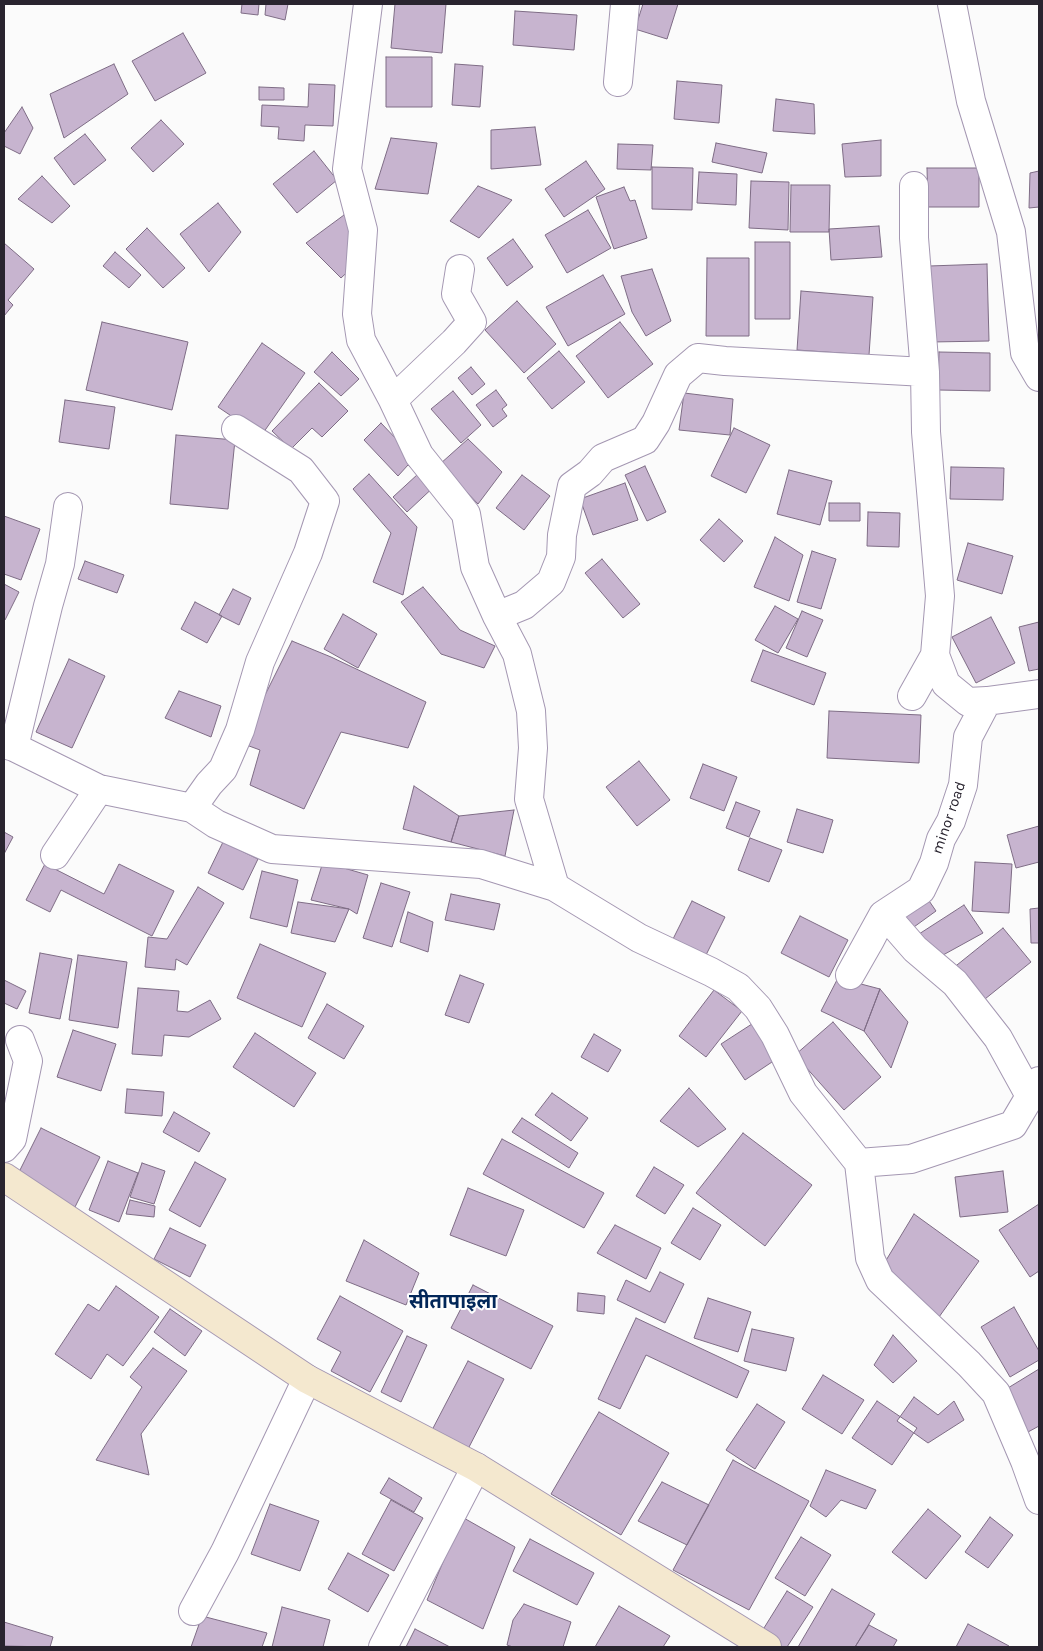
<!DOCTYPE html>
<meta charset="utf-8">
<style>
body{margin:0}
#map{position:relative;width:1043px;height:1651px;overflow:hidden;background:#fbfbfb;font-family:Karla,sans-serif}
canvas{display:block}
.frame{position:absolute;inset:0;border:5px solid #29242f;pointer-events:none}
</style>
<div id="map">
<canvas width="1043" height="1651"></canvas>
<div class="frame"></div>
</div>
<script>
const ctx = document.querySelector('canvas').getContext('2d');
ctx.lineJoin = 'round';
function fillPath(path, color) {
  ctx.fillStyle = color;
  ctx.fill(path, 'evenodd');
}
function shape(rows) {
  const path = new Path2D();
  for (const r of rows) {
    path.moveTo(r[0], r[1]);
    for (let i = 2; i < r.length; i += 2) path.lineTo(r[i], r[i + 1]);
  }
  return path;
}
function trace(path, color, width, dash) {
  ctx.strokeStyle = color;
  ctx.lineWidth = width;
  ctx.lineCap = dash ? 'butt' : 'round';
  ctx.setLineDash(dash || []);
  ctx.stroke(path);
}
function write(font, color, halo, rows, align = 'center') {
  ctx.font = font + ' Karla,"Noto Sans Devanagari",sans-serif';
  ctx.lineWidth = 4;
  ctx.setLineDash([]);
  ctx.textBaseline = 'middle';
  ctx.strokeStyle = halo;
  ctx.fillStyle = color;
  for (const [text, x, y, turn = 0] of rows) {
    ctx.save();
    ctx.translate(x, y);
    ctx.rotate((+turn || 0) * Math.PI / 180);
    ctx.textAlign = isNaN(turn) ? turn : align;
    if (halo) ctx.strokeText(text, 0, 0);
    ctx.fillText(text, 0, 0);
    ctx.restore();
  }
}
const building = shape([
 [242,4,259,4,258,15,241,13,242,4],
 [266,4,288,4,285,20,265,15,266,4],
 [395,4,446,4,442,53,391,48,395,4],
 [643,4,678,4,667,39,635,29,643,4],
 [515,11,577,15,574,50,513,45,515,11],
 [183,33,206,73,155,101,132,61,183,33],
 [386,57,432,57,432,107,386,107,386,57],
 [114,64,128,94,64,138,50,94,114,64],
 [455,64,483,66,480,107,452,105,455,64],
 [677,81,722,85,719,123,674,119,677,81],
 [309,84,335,85,333,126,305,125,304,141,278,139,279,127,261,126,262,105,308,107,309,84],
 [259,87,284,88,284,100,259,100,259,87],
 [776,99,814,104,815,134,773,131,776,99],
 [22,107,33,128,20,154,4,146,4,133,22,107],
 [161,120,184,144,153,172,131,148,161,120],
 [535,127,541,165,491,169,491,130,535,127],
 [85,134,106,160,74,185,54,158,85,134],
 [391,138,437,143,428,194,375,189,391,138],
 [881,140,881,176,845,177,842,144,881,140],
 [716,143,767,153,762,173,712,162,716,143],
 [618,144,653,145,651,170,617,169,618,144],
 [314,151,337,180,297,213,273,184,314,151],
 [586,161,605,189,564,217,545,189,586,161],
 [652,167,693,168,692,210,652,209,652,167],
 [927,168,979,168,979,207,928,207,927,168],
 [1039,171,1039,207,1029,208,1030,173,1039,171],
 [699,172,737,174,736,205,697,203,699,172],
 [42,176,70,206,52,223,18,199,42,176],
 [751,181,789,182,788,230,749,228,751,181],
 [791,185,830,185,829,232,790,232,791,185],
 [478,186,512,200,479,238,450,221,478,186],
 [624,187,630,201,635,200,647,238,614,249,596,197,624,187],
 [218,203,241,232,209,272,180,234,218,203],
 [588,210,611,248,567,273,545,235,588,210],
 [344,215,359,233,357,263,341,278,306,243,344,215],
 [879,226,882,257,831,260,829,229,879,226],
 [147,228,185,268,163,288,126,249,147,228],
 [513,239,533,267,507,286,487,258,513,239],
 [755,242,790,242,790,319,755,319,755,242],
 [4,243,34,269,8,300,13,305,4,316,4,243],
 [115,252,141,275,129,288,103,266,115,252],
 [707,258,749,258,749,336,706,336,707,258],
 [987,264,989,341,931,342,929,266,987,264],
 [652,269,671,321,646,336,632,312,621,276,652,269],
 [603,275,625,314,568,346,546,307,603,275],
 [801,291,873,297,869,355,797,350,801,291],
 [517,301,556,344,524,373,485,330,517,301],
 [102,322,188,342,172,410,86,390,102,322],
 [620,322,653,364,608,398,576,356,620,322],
 [262,343,305,373,261,436,218,407,262,343],
 [559,351,585,382,552,409,527,378,559,351],
 [332,352,359,379,341,396,314,372,332,352],
 [939,352,990,353,990,391,938,390,939,352],
 [471,367,485,384,472,395,458,378,471,367],
 [319,383,348,411,322,437,312,428,291,449,272,431,319,383],
 [496,390,507,405,502,409,507,416,493,427,476,405,496,390],
 [453,391,481,425,461,443,431,409,453,391],
 [684,393,733,399,730,435,679,430,684,393],
 [65,400,115,407,109,449,59,442,65,400],
 [381,423,438,483,407,512,393,497,418,474,408,465,398,476,364,440,381,423],
 [734,428,770,445,746,493,711,476,734,428],
 [176,435,235,440,228,509,170,504,176,435],
 [468,439,502,472,478,504,440,464,468,439],
 [645,466,666,512,647,521,625,475,645,466],
 [951,467,1004,468,1003,500,950,499,951,467],
 [789,470,832,481,820,525,777,514,789,470],
 [369,474,417,527,403,595,373,582,391,533,353,489,369,474],
 [522,475,550,496,524,530,496,508,522,475],
 [625,483,638,520,593,535,580,499,625,483],
 [829,503,860,503,860,521,829,521,829,503],
 [868,512,900,513,899,547,867,546,868,512],
 [4,516,40,529,21,580,4,574,4,516],
 [719,519,743,541,724,562,700,540,719,519],
 [775,537,803,555,789,601,754,587,775,537],
 [968,543,1013,556,1002,594,957,580,968,543],
 [812,551,836,559,821,609,797,602,812,551],
 [602,559,640,604,623,618,585,573,602,559],
 [85,561,124,575,117,593,78,579,85,561],
 [4,584,19,592,5,620,4,619,4,584],
 [423,587,460,630,495,646,484,668,441,654,401,602,423,587],
 [233,589,251,598,239,625,219,615,233,589],
 [195,602,222,616,207,643,181,629,195,602],
 [775,606,798,619,778,653,755,640,775,606],
 [802,611,823,620,807,657,786,648,802,611],
 [343,614,377,634,358,668,324,649,343,614],
 [991,617,1015,663,976,683,952,637,991,617],
 [1039,622,1039,669,1029,671,1019,627,1039,622],
 [292,641,331,657,426,702,408,748,341,732,304,809,250,785,260,750,241,743,292,641],
 [763,650,826,673,814,705,751,681,763,650],
 [69,659,105,676,72,748,36,732,69,659],
 [179,691,221,706,211,737,165,718,179,691],
 [829,711,921,715,919,763,827,758,829,711],
 [639,761,670,800,637,826,606,787,639,761],
 [703,764,737,777,724,811,690,798,703,764],
 [414,786,459,816,451,842,403,829,414,786],
 [736,802,760,811,749,837,726,828,736,802],
 [797,809,833,820,823,853,787,842,797,809],
 [514,810,505,856,451,842,459,816,514,810],
 [1039,826,1039,862,1016,868,1007,835,1039,826],
 [4,832,13,837,4,854,4,832],
 [750,838,782,850,769,882,738,870,750,838],
 [223,842,258,859,243,890,208,873,223,842],
 [323,862,368,875,357,914,349,909,311,900,323,862],
 [975,862,1012,864,1009,913,972,911,975,862],
 [45,864,104,894,119,864,174,891,152,936,61,890,50,912,26,900,45,864],
 [262,871,298,880,287,927,250,918,262,871],
 [381,883,410,892,392,947,363,938,381,883],
 [198,887,224,903,187,965,176,959,175,970,145,967,148,937,167,939,198,887],
 [923,892,936,911,907,932,893,913,923,892],
 [451,894,500,904,494,930,445,920,451,894],
 [692,901,725,917,704,959,671,943,692,901],
 [298,902,349,909,335,942,291,933,298,902],
 [964,905,983,933,934,960,919,934,964,905],
 [1039,908,1039,943,1031,943,1030,909,1039,908],
 [408,912,433,922,428,952,400,942,408,912],
 [800,916,848,940,829,977,781,953,800,916],
 [1003,928,1031,962,980,1003,952,969,1003,928],
 [260,944,326,973,302,1027,237,998,260,944],
 [40,953,72,959,60,1019,29,1013,40,953],
 [78,955,127,962,118,1028,69,1020,78,955],
 [460,975,484,984,469,1023,445,1015,460,975],
 [838,978,880,989,864,1031,821,1011,838,978],
 [4,980,26,991,17,1009,4,1003,4,980],
 [138,988,179,991,177,1011,188,1012,210,1000,221,1019,189,1037,164,1035,162,1056,132,1054,138,988],
 [880,989,908,1022,891,1068,864,1031,880,989],
 [714,990,742,1011,706,1057,679,1036,714,990],
 [327,1004,364,1026,344,1059,308,1038,327,1004],
 [755,1022,778,1058,745,1080,721,1044,755,1022],
 [833,1022,881,1077,844,1110,795,1055,833,1022],
 [73,1030,116,1044,101,1091,57,1077,73,1030],
 [255,1033,316,1073,294,1107,233,1067,255,1033],
 [594,1034,621,1050,608,1072,581,1057,594,1034],
 [689,1088,726,1129,698,1147,660,1121,689,1088],
 [127,1089,164,1092,162,1116,125,1113,127,1089],
 [552,1093,588,1118,571,1141,535,1115,552,1093],
 [174,1112,210,1133,199,1152,163,1132,174,1112],
 [522,1118,578,1153,569,1168,512,1132,522,1118],
 [41,1128,100,1157,75,1207,16,1178,41,1128],
 [743,1133,812,1185,765,1246,696,1193,743,1133],
 [502,1139,604,1193,584,1228,483,1174,502,1139],
 [108,1161,138,1173,119,1222,89,1210,108,1161],
 [195,1162,226,1179,200,1227,169,1210,195,1162],
 [142,1163,165,1171,154,1204,130,1197,142,1163],
 [654,1167,684,1185,665,1214,636,1196,654,1167],
 [1003,1171,1008,1212,960,1217,955,1177,1003,1171],
 [468,1188,524,1210,506,1256,450,1235,468,1188],
 [130,1200,155,1206,154,1217,126,1214,130,1200],
 [1039,1204,1039,1271,1030,1277,999,1230,1039,1204],
 [693,1208,721,1225,700,1260,671,1243,693,1208],
 [914,1214,979,1261,939,1317,882,1267,914,1214],
 [615,1225,661,1248,646,1279,597,1253,615,1225],
 [170,1228,206,1245,190,1277,154,1259,170,1228],
 [364,1240,419,1273,406,1305,346,1281,364,1240],
 [660,1272,684,1284,665,1323,617,1300,626,1280,650,1292,660,1272],
 [473,1285,553,1326,531,1369,451,1328,473,1285],
 [116,1286,159,1317,123,1366,107,1354,91,1379,55,1354,88,1304,99,1311,116,1286],
 [578,1293,605,1296,604,1314,577,1311,578,1293],
 [340,1296,403,1331,370,1392,331,1371,341,1352,317,1339,340,1296],
 [708,1298,751,1312,738,1352,694,1338,708,1298],
 [1014,1307,1039,1351,1039,1360,1010,1377,981,1327,1014,1307],
 [170,1309,202,1331,185,1356,154,1332,170,1309],
 [636,1318,749,1371,737,1398,646,1355,620,1409,598,1399,636,1318],
 [752,1329,794,1338,786,1371,744,1361,752,1329],
 [893,1335,917,1361,893,1383,874,1365,893,1335],
 [407,1336,427,1345,401,1402,381,1392,407,1336],
 [153,1348,187,1371,141,1434,149,1475,96,1460,142,1387,130,1377,153,1348],
 [468,1361,504,1379,467,1451,431,1432,468,1361],
 [1039,1369,1039,1426,1028,1432,1003,1391,1039,1369],
 [823,1375,864,1400,842,1434,802,1409,823,1375],
 [914,1397,938,1415,954,1401,964,1420,928,1443,897,1421,914,1397],
 [877,1401,917,1428,892,1465,852,1438,877,1401],
 [757,1404,785,1422,755,1469,726,1450,757,1404],
 [599,1412,669,1453,621,1535,551,1494,599,1412],
 [733,1460,809,1501,749,1610,673,1570,733,1460],
 [826,1470,876,1490,866,1509,841,1500,826,1517,810,1506,826,1470],
 [389,1478,422,1498,414,1512,380,1493,389,1478],
 [662,1482,709,1505,687,1545,638,1521,662,1482],
 [391,1500,423,1518,394,1571,362,1554,391,1500],
 [270,1504,319,1521,300,1571,251,1554,270,1504],
 [928,1509,961,1536,926,1579,892,1552,928,1509],
 [462,1517,515,1547,483,1629,427,1600,462,1517],
 [990,1517,1013,1535,988,1568,965,1552,990,1517],
 [801,1537,831,1555,805,1596,775,1578,801,1537],
 [530,1539,594,1573,577,1605,513,1571,530,1539],
 [348,1553,389,1575,368,1612,328,1589,348,1553],
 [832,1589,875,1614,855,1647,798,1647,832,1589],
 [787,1591,813,1607,787,1647,776,1647,759,1636,787,1591],
 [524,1604,571,1622,563,1647,513,1647,507,1645,513,1620,524,1604],
 [619,1606,670,1636,663,1647,595,1647,619,1606],
 [282,1607,330,1620,323,1647,272,1647,282,1607],
 [202,1616,267,1633,262,1647,191,1647,202,1616],
 [4,1622,53,1637,50,1647,4,1646,4,1622],
 [968,1624,1009,1646,1008,1647,956,1647,968,1624],
 [869,1625,897,1640,893,1647,855,1647,869,1625],
 [415,1629,450,1647,406,1647,415,1629]
]);
const street = shape([
 [368,4,347,169,363,230,357,314,361,340,393,400,419,455,466,514,475,567,497,616,517,654,531,711,533,748,529,799,555,887],
 [952,4,971,101,1011,232,1025,353,1039,377],
 [618,82,625,4],
 [393,400,454,342,472,322,456,294,460,269],
 [497,616,524,605,551,582,561,557,562,535,572,486,590,473,603,458,645,440,656,423,678,375,698,358,725,361,925,372],
 [935,655,946,684,968,702,987,701,1039,694],
 [912,696,935,655,940,596,926,432,925,372,914,238,914,186],
 [987,701,968,737,963,785,951,821,941,839,934,863,921,890,883,915,850,975,870,940,883,915,895,926,915,949,955,983,998,1038,1030,1096],
 [4,744,14,747,99,789,192,808,216,824,272,849,481,864,555,887,639,938,711,972,738,987,758,1008,775,1035,803,1093,859,1163,911,1159,1013,1125,1039,1081],
 [14,747,48,606,60,564,68,507],
 [192,808,209,784,223,769,240,730,260,662,308,553,325,501,301,470,236,429],
 [55,855,99,789],
 [4,1148,12,1139,28,1061,20,1040],
 [859,1163,870,1258,880,1280,969,1364,996,1393,1025,1461,1039,1500],
 [193,1611,225,1552,307,1379],
 [383,1647,476,1467]
]);
const secondary = shape([
 [4,1177,307,1379,476,1467,767,1647]
]);
const streetNames = [
 ["minor road",949,818,-71]
];
const districtNames = [
 ["सीतापाइला",453,1302]
];
fillPath(building, '#c7b4cf');
trace(building, '#7e6c85', 1);
trace(street, '#a497b2', 30);
trace(secondary, '#a497b2', 30);
trace(street, '#fff', 28);
trace(secondary, '#f4e8cf', 28);
write('15px', '#29242f', '#fff', streetNames);
write('bold 20px', '#022759', '#fff', districtNames);
</script>
